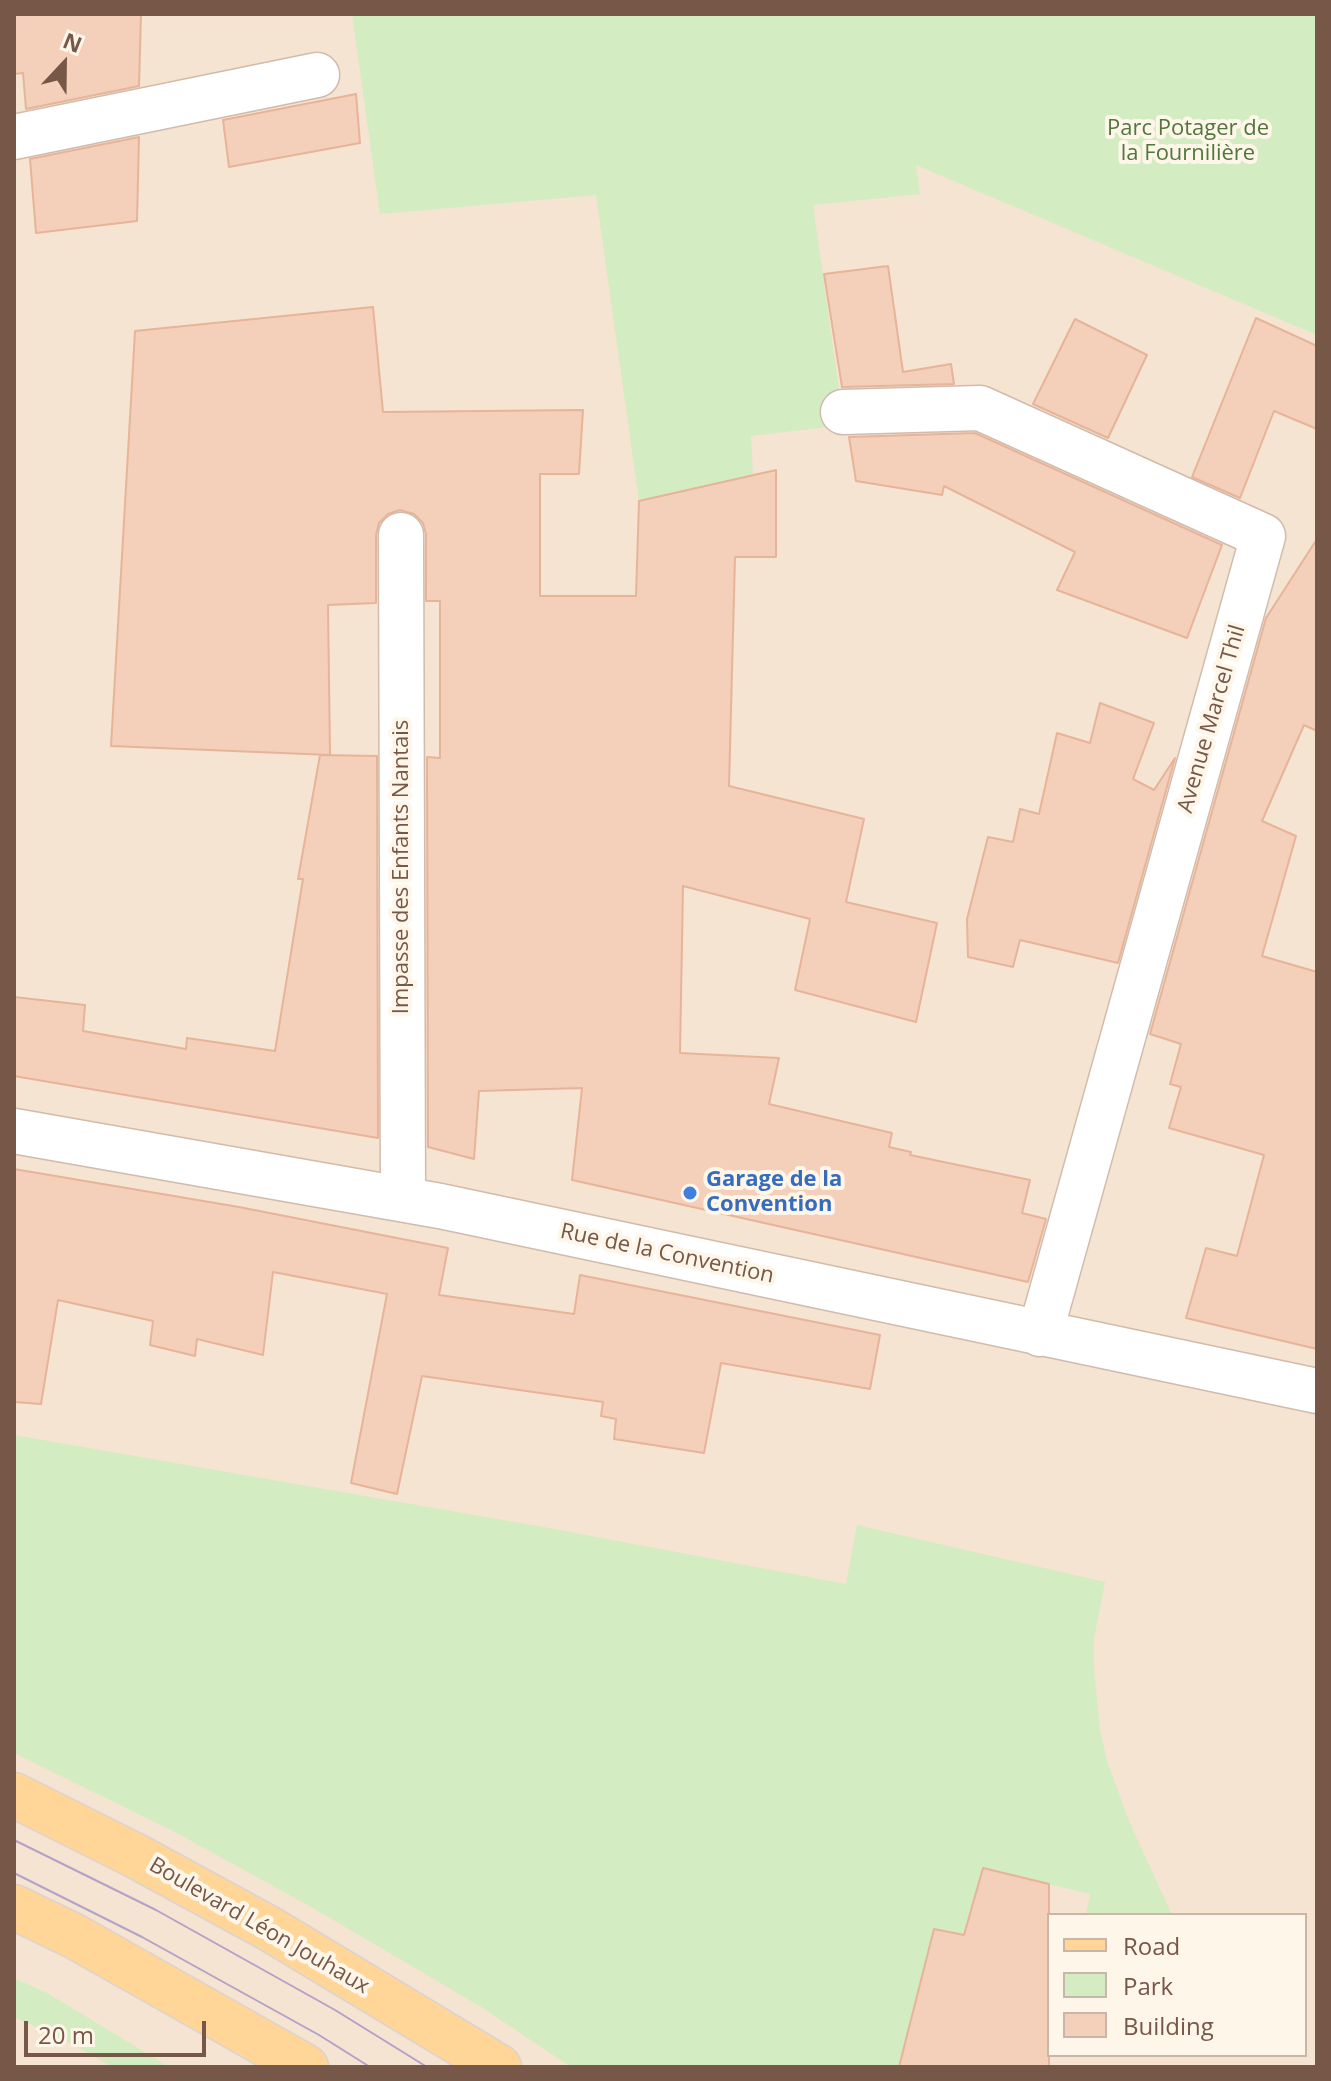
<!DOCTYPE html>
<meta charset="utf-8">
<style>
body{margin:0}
#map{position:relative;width:1331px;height:2081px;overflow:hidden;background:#fdf2e3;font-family:"Open Sans",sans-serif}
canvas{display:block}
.frame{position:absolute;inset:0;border:16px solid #775748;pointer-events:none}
.legend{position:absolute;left:1047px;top:1913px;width:260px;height:144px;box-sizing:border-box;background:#fff6ea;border:2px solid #c9b6a9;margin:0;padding:10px 14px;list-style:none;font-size:24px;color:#775748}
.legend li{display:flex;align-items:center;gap:16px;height:40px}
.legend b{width:40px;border:2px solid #c9b6a9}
.north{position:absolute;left:24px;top:24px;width:80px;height:80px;-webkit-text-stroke:6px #fff6ea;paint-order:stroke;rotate:22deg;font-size:22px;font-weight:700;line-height:32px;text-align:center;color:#775748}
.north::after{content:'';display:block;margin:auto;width:28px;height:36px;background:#775748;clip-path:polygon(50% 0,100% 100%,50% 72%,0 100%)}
.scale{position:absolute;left:24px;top:2021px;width:182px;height:36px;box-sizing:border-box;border:4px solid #775748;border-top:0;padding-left:10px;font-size:24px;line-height:28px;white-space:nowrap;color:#775748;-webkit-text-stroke:6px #fff6ea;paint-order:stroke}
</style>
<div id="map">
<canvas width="1331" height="2081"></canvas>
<div class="frame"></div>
<ul class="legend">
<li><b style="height:10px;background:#ffd598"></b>Road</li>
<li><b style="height:22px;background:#d3ecc1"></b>Park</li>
<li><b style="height:22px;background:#f4cfb9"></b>Building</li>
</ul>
<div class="north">N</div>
<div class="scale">20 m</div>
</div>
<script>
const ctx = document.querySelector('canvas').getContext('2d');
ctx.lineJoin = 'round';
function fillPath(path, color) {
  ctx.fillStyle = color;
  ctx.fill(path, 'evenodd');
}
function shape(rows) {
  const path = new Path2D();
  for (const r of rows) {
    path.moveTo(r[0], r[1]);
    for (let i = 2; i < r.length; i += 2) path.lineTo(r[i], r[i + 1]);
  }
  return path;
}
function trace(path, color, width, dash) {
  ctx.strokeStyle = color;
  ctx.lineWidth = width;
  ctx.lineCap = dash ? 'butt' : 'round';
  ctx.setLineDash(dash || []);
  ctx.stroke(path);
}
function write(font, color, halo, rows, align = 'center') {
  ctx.font = font + ' "Open Sans",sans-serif';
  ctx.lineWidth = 8;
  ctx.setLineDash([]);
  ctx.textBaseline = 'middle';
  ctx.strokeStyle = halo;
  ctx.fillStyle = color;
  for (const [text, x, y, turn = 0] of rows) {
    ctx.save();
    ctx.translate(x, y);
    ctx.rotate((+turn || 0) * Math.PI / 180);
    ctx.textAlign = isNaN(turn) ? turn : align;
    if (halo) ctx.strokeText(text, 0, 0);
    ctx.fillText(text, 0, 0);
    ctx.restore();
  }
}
const residential = shape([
 [14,14,1317,14,1317,2067,14,2067],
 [1049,1915,1305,1915,1305,2055,1049,2055]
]);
const green = shape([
 [352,14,1317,14,1317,335,916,165,920,194,813,205,844,425,751,436,753,476,639,501,596,195,380,214],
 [14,1435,549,1528,846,1584,857,1525,1105,1582,1094,1638,1094,1669,1100,1730,1107,1761,1129,1821,1172,1915,1086,1915,1090,1894,983,1868,964,1935,934,1929,899,2067,571,2067,483,2008,315,1909,177,1833,14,1753],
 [14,1978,47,1993,169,2067,113,2067,61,2038,14,2017]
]);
const building = shape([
 [14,14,141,14,139,86,26,109,23,73,14,74,14,14],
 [356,94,360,143,229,167,223,120,356,94],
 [139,137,137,221,36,233,30,159,139,137],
 [888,266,903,372,951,364,954,384,842,387,824,274,888,266],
 [373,307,383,412,583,410,579,474,540,474,540,596,636,596,639,501,776,470,776,557,735,557,729,786,864,819,846,902,937,923,916,1022,795,990,810,919,683,886,680,1053,779,1058,769,1104,892,1133,889,1147,911,1152,910,1155,1030,1180,1022,1213,1046,1219,1028,1282,572,1180,582,1088,479,1091,474,1159,428,1147,427,757,440,758,440,601,426,601,426,534,423,523,414,514,400,510,388,514,379,523,376,535,376,603,328,605,330,755,111,746,135,331,373,307],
 [1256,318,1317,346,1317,429,1274,411,1240,498,1192,477,1256,318],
 [1075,319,1147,355,1108,438,1033,404,1075,319],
 [975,433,1222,545,1187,638,1057,590,1075,552,944,486,942,495,856,481,849,437,975,433],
 [1317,539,1317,731,1304,725,1262,821,1296,836,1262,956,1317,972,1317,1349,1186,1318,1206,1248,1237,1256,1264,1155,1169,1128,1181,1087,1170,1084,1181,1044,1150,1034,1266,618,1317,539],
 [1100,703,1154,723,1133,779,1154,790,1175,758,1118,963,1020,940,1013,967,968,957,967,919,988,837,1013,842,1020,809,1039,814,1057,733,1090,743,1100,703],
 [320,755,377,756,378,1138,14,1076,14,997,85,1005,83,1031,186,1049,187,1038,275,1051,303,879,298,879,320,755],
 [14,1169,239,1207,448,1248,439,1295,574,1314,580,1275,880,1335,870,1389,721,1363,704,1453,614,1439,616,1419,601,1416,603,1402,422,1376,397,1494,351,1483,387,1294,273,1272,263,1355,197,1339,195,1356,150,1345,153,1321,58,1300,41,1404,14,1402,14,1169],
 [983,1868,1049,1884,1049,2067,899,2067,934,1929,964,1935,983,1868]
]);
const street = shape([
 [14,137,317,75],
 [843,412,980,408,1263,536,1040,1334],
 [401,535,403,1198],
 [14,1131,440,1206,1317,1391]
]);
const primary = shape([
 [14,1795,136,1856,270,1929,499,2067],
 [14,1907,74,1936,306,2067]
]);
const tram = shape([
 [14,1840,156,1910,335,2010,427,2067],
 [14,1873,142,1937,319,2035,370,2067]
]);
const markers = [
 [690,1193,8,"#3f7fe0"]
];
const parkNames = [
 ["Parc Potager de",1188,129],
 ["la Fournilière",1188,154]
];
const streetNames = [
 ["Avenue Marcel Thil",1212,719,-74],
 ["Impasse des Enfants Nantais",402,867,-90],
 ["Rue de la Convention",667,1254,12],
 ["Boulevard Léon Jouhaux",259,1926,30]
];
const shopNames = [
 ["Garage de la",706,1180],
 ["Convention",706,1205]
];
fillPath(residential, '#f5e4d1');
fillPath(green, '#d3ecc1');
fillPath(building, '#f4cfb9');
trace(building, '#e7b499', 2);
trace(street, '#d1bbac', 47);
trace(primary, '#dcd3cf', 47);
trace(street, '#fff', 44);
trace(primary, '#ffd598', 44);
trace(tram, '#b4a1c7', 2);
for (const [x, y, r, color] of markers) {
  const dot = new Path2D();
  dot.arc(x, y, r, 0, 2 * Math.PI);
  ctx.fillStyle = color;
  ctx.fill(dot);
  trace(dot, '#fff6ea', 3);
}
write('22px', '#50773c', '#fff6ea', parkNames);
write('22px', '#775748', '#fff6ea', streetNames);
write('bold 22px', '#366cbe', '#fff6ea', shopNames, 'left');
</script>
